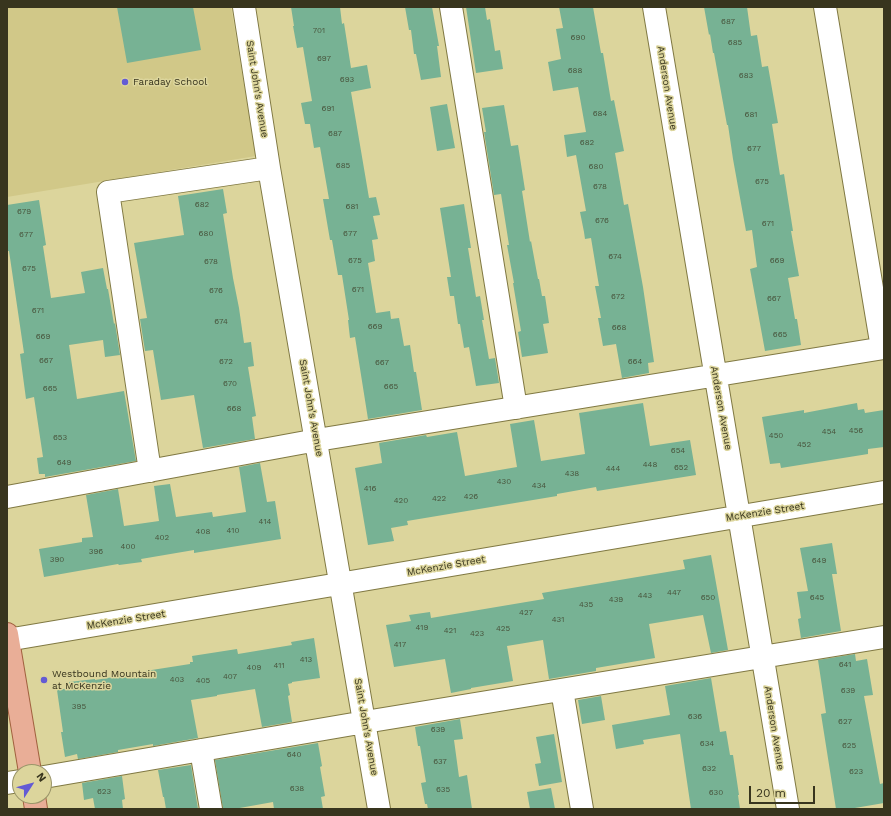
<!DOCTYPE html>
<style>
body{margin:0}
#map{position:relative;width:891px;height:816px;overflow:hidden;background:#dcd59c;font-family:"Work Sans",sans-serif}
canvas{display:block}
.frame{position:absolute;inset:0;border:8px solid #38351e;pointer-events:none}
.north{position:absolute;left:12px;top:764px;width:40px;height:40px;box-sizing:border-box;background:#dcd59c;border:1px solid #9a956a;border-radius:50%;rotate:54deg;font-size:11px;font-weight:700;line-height:16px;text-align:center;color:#38351e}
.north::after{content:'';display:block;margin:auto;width:14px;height:18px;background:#635bd4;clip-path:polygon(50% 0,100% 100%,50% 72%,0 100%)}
.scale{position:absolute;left:749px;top:786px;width:66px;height:18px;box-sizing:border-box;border:2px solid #38351e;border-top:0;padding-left:5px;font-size:12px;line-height:14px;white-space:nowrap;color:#38351e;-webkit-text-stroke:3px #dcd59c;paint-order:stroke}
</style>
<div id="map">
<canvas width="891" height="816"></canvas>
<div class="frame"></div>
<div class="north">N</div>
<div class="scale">20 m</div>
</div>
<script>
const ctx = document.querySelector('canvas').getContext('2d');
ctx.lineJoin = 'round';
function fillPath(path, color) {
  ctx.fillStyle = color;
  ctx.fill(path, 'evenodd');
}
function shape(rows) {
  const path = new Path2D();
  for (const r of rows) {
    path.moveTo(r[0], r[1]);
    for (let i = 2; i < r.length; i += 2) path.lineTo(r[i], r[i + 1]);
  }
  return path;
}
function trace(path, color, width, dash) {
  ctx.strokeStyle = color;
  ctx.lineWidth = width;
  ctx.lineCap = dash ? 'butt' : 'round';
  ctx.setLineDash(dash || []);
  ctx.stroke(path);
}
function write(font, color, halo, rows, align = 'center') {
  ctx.font = font + ' "Work Sans",sans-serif';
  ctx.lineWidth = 3;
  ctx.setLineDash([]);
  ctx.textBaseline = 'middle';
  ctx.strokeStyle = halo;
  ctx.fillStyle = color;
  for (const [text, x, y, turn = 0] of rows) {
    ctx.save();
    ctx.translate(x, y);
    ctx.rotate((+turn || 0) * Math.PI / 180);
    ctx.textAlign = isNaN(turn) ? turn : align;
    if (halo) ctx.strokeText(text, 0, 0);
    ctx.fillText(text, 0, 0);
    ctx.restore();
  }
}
const built = shape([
 [7,7,231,7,256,156,7,197]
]);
const building = shape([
 [117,7,193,7,201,50,127,63],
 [291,7,340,7,342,24,344,23,351,68,367,65,371,88,351,92,369,198,376,197,380,215,373,216,378,239,372,240,375,261,368,263,376,313,390,311,391,319,399,318,404,346,410,345,414,372,416,372,422,410,368,419,355,337,350,338,348,320,349,320,342,275,338,275,332,240,330,240,323,199,329,199,320,147,314,148,310,124,305,124,301,103,312,101,303,47,297,48,293,26,294,26],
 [405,7,432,7,439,46,437,46,441,77,421,80,416,54,414,54,411,30,409,30],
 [466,7,485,7,487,20,490,19,495,51,500,50,503,69,476,73],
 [559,7,593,7,601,53,603,53,611,101,614,100,624,151,615,153,624,205,628,204,643,287,654,362,648,363,649,373,622,378,616,344,603,346,598,318,601,318,595,286,599,286,591,238,585,239,584,232,580,212,586,211,576,155,567,157,564,135,586,132,578,87,553,91,548,62,561,59,556,29,563,28],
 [704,7,747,7,751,36,757,35,762,67,768,66,778,123,772,124,780,175,784,174,793,231,791,231,799,276,788,278,795,319,797,319,801,345,765,351,750,269,757,267,752,230,746,231,733,159,728,125,727,125,714,53,713,53,710,34,709,35],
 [447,104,455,148,437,151,430,107],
 [504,105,511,146,518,145,525,190,522,191,530,242,531,241,538,279,539,279,542,296,545,296,549,323,543,324,548,353,522,357,518,332,521,331,513,283,514,283,507,245,509,245,501,194,494,195,484,132,486,132,482,108],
 [223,189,227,213,223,214,233,278,239,308,244,343,251,342,254,366,248,367,256,416,252,417,255,439,203,448,194,395,161,400,153,350,145,351,140,319,147,318,134,243,184,235,178,196],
 [39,200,46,245,43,246,51,298,85,293,81,272,103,268,107,289,108,289,114,324,115,323,120,355,105,357,103,340,69,345,77,399,124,391,136,461,45,477,45,474,39,474,37,458,43,457,34,397,26,399,20,354,24,353,9,251,7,251,7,205],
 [464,204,471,248,468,248,476,297,480,296,484,320,482,320,489,359,495,358,499,383,476,386,469,347,464,348,460,324,458,324,454,296,450,296,447,277,451,277,440,208],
 [643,403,650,446,690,440,696,475,597,491,596,487,557,494,557,496,407,521,408,525,391,528,394,541,368,545,355,468,382,463,379,443,426,435,427,437,457,432,465,476,517,467,510,424,534,420,541,461,585,454,579,413],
 [857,403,858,410,864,409,865,413,884,410,884,447,868,449,868,454,781,468,780,463,770,464,762,417,804,410,804,413],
 [260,463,267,502,275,501,281,539,194,553,194,550,141,559,142,562,119,565,118,564,44,577,39,549,82,542,82,538,93,537,86,495,118,489,124,526,159,521,154,486,170,484,176,517,212,512,213,517,246,512,239,467],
 [832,543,837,574,832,574,841,631,801,638,798,619,801,618,797,592,808,591,800,548],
 [711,555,728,650,711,653,703,615,649,624,655,658,596,668,596,671,549,679,543,640,507,646,513,681,471,688,471,689,451,693,445,659,394,667,386,625,411,621,409,615,430,612,431,618,544,599,542,593,685,569,683,560],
 [314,638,320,678,292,682,292,683,288,684,290,695,288,696,292,722,262,727,255,689,217,695,217,696,191,700,198,738,153,746,153,744,118,750,118,752,78,759,77,754,65,757,61,732,63,732,57,690,70,688,69,682,95,679,95,680,139,673,139,672,190,664,190,662,193,662,192,656,237,649,238,654,292,645,291,642],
 [855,654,856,661,867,659,873,695,864,696,880,784,884,783,884,803,849,809,836,809,821,714,826,713,818,660],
 [711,678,720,732,726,731,730,755,733,755,739,795,738,795,740,809,691,809,680,734,643,740,644,744,616,749,612,725,670,715,665,686],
 [601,696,605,720,582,724,578,700],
 [460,719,463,739,454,740,459,777,467,775,472,809,428,809,427,804,425,804,421,783,426,782,420,746,418,746,415,727],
 [554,734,562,782,539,786,535,764,541,763,536,737],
 [318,743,322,766,320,767,325,796,321,797,323,809,274,809,273,802,234,809,223,809,215,760],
 [191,765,198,809,166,809,164,797,163,797,158,770],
 [122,776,125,799,122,800,123,809,95,809,93,798,84,800,82,783],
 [551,788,555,809,530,809,527,792]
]);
const minor = shape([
 [244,7,269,168,379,809],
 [451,7,516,408],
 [654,7,788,809],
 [825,7,882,348],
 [150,471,108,192,269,168],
 [7,497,317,440,884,348],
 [7,640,884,492],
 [562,690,582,809],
 [201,750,211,809],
 [44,777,365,722,884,637],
 [7,783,20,781]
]);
const major = shape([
 [7,634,30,772],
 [34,796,36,809]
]);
const markers = [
 [125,82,4,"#635bd4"],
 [44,680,4,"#635bd4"]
];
const numberNames = [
 ["687",728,22],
 ["701",319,31],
 ["690",578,38],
 ["685",735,43],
 ["697",324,59],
 ["688",575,71],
 ["683",746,76],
 ["693",347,80],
 ["691",328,109],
 ["684",600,114],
 ["681",751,115],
 ["687",335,134],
 ["682",587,143],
 ["677",754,149],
 ["685",343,166],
 ["680",596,167],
 ["675",762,182],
 ["678",600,187],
 ["682",202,205],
 ["681",352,207],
 ["679",24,212],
 ["676",602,221],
 ["671",768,224],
 ["680",206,234],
 ["677",350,234],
 ["677",26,235],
 ["674",615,257],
 ["675",355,261],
 ["669",777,261],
 ["678",211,262],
 ["675",29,269],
 ["671",358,290],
 ["676",216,291],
 ["672",618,297],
 ["667",774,299],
 ["671",38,311],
 ["674",221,322],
 ["669",375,327],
 ["668",619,328],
 ["665",780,335],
 ["669",43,337],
 ["667",46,361],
 ["672",226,362],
 ["664",635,362],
 ["667",382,363],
 ["670",230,384],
 ["665",391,387],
 ["665",50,389],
 ["668",234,409],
 ["456",856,431],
 ["454",829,432],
 ["450",776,436],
 ["653",60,438],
 ["452",804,445],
 ["654",678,451],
 ["649",64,463],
 ["448",650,465],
 ["652",681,468],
 ["444",613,469],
 ["438",572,474],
 ["430",504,482],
 ["434",539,486],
 ["416",370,489],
 ["426",471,497],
 ["422",439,499],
 ["420",401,501],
 ["414",265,522],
 ["410",233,531],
 ["408",203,532],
 ["402",162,538],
 ["400",128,547],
 ["396",96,552],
 ["390",57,560],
 ["649",819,561],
 ["447",674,593],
 ["443",645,596],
 ["650",708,598],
 ["645",817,598],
 ["439",616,600],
 ["435",586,605],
 ["427",526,613],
 ["431",558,620],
 ["419",422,628],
 ["425",503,629],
 ["421",450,631],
 ["423",477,634],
 ["417",400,645],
 ["413",306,660],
 ["641",845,665],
 ["411",279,666],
 ["409",254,668],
 ["407",230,677],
 ["403",177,680],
 ["405",203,681],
 ["639",848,691],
 ["395",79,707],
 ["636",695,717],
 ["627",845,722],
 ["639",438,730],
 ["634",707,744],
 ["625",849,746],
 ["640",294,755],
 ["637",440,762],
 ["632",709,769],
 ["623",856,772],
 ["638",297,789],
 ["635",443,790],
 ["623",104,792],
 ["630",716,793]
];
const poiNames = [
 ["Faraday School",133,82],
 ["Westbound Mountain",52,674],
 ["at McKenzie",52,686]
];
const streetNames = [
 ["Anderson Avenue",667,88,81],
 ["Saint John's Avenue",257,89,81],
 ["Saint John's Avenue",311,408,80],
 ["Anderson Avenue",721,408,80],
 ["McKenzie Street",765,512,-9],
 ["McKenzie Street",446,566,-10],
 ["McKenzie Street",126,620,-9],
 ["Saint John's Avenue",366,727,80],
 ["Anderson Avenue",774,728,81]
];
fillPath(built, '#d1c888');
fillPath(building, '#77b294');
trace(minor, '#807943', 24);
trace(major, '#a1613f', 24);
trace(minor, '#fff', 22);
trace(major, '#e9ae97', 22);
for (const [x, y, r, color] of markers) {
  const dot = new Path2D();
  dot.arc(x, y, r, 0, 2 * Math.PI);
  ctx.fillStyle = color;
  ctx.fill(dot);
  trace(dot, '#dcd59c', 1.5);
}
write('8px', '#48543c', null, numberNames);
write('10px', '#38351e', '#dcd59c', poiNames, 'left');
write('10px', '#38351e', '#dcd59c', streetNames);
</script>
